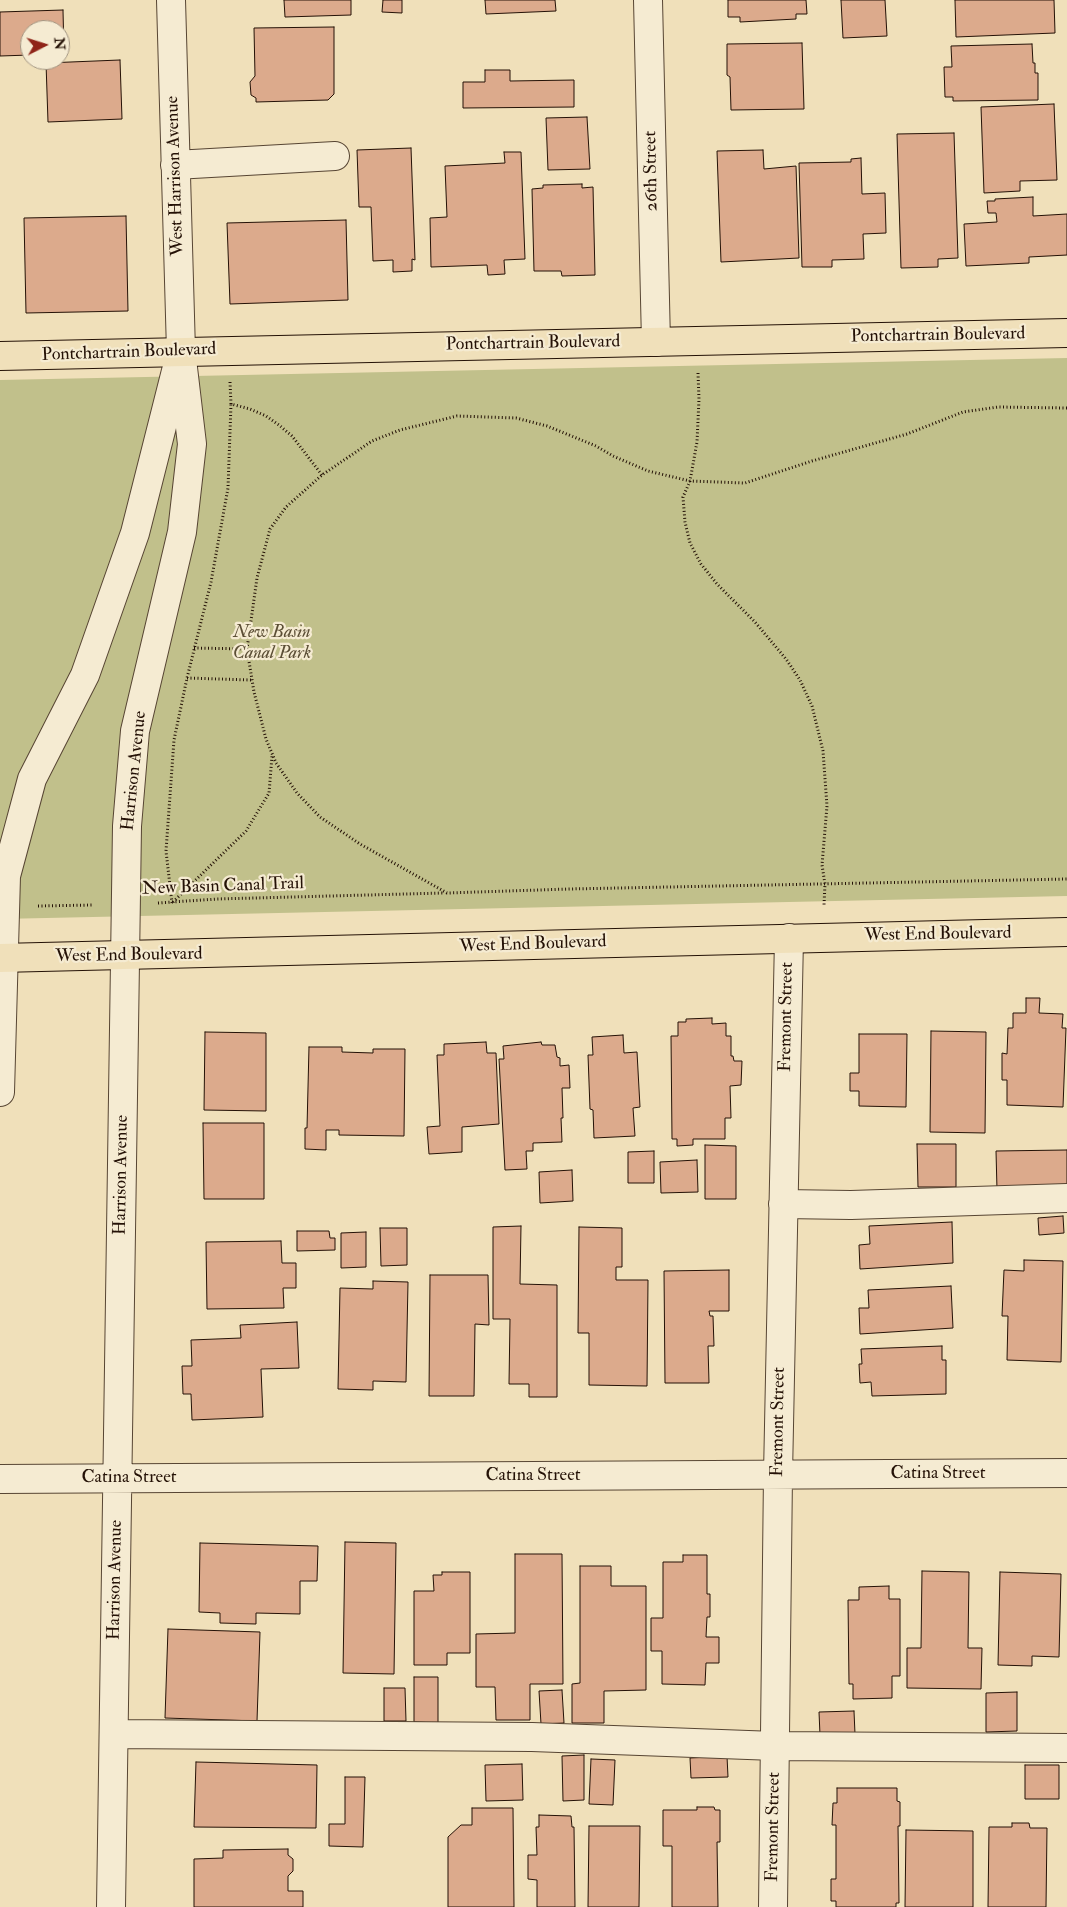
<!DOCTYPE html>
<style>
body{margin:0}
#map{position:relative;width:1067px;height:1907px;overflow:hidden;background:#f0e0ba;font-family:"IM FELL Double Pica",serif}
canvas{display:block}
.north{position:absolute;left:20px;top:20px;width:50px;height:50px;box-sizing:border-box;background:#f5ebd2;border:1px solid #a19480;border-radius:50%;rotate:85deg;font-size:14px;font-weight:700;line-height:20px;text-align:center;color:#241106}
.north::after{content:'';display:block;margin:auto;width:18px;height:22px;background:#8f2418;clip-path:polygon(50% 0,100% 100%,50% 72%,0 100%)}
</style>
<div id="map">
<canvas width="1067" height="1907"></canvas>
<div class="north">N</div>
</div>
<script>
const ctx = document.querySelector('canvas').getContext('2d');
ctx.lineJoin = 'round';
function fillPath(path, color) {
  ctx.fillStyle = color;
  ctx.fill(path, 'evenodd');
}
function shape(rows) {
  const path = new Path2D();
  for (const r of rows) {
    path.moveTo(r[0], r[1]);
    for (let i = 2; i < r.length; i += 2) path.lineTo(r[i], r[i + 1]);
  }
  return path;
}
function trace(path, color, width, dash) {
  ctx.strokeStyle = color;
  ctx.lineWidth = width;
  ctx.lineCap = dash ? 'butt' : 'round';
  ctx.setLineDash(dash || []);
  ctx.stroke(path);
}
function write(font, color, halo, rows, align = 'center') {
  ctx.font = font + ' "IM FELL Double Pica",serif';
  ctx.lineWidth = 4.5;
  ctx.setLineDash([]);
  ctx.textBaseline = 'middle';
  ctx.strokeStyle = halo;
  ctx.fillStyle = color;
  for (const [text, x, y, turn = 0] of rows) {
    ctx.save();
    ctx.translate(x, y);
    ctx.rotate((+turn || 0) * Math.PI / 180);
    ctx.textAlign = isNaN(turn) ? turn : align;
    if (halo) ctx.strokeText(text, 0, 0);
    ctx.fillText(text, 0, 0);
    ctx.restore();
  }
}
const green = shape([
 [1067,358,1067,896,0,919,0,380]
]);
const building = shape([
 [284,0,351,0,351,15,285,17,284,0],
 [383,0,402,0,402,13,382,12,383,0],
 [485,0,555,0,556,11,486,14,485,0],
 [728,0,806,0,807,14,796,14,796,19,740,22,740,17,728,17,728,0],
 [841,0,885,0,887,36,843,38,841,0],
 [955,0,1054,0,1055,33,956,37,955,0],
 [63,10,64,53,60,54,60,30,30,30,30,55,0,56,0,12,63,10],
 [334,27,334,94,328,100,256,102,256,98,251,95,250,82,255,76,254,28,334,27],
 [802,43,804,109,731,110,730,77,727,75,727,44,802,43],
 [1032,44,1033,63,1035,63,1035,73,1038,73,1038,100,953,101,953,97,945,97,944,67,952,67,951,46,1032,44],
 [120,60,122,119,48,122,46,63,120,60],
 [485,70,510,70,510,81,574,80,574,107,463,108,463,82,485,82,485,70],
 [1054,104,1057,180,1020,181,1020,191,984,193,981,107,1054,104],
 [587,117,590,169,548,170,546,118,587,117],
 [954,133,958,258,938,259,938,267,901,268,897,134,954,133],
 [411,148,415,260,412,259,412,271,393,272,393,260,373,261,371,207,359,207,357,150,411,148],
 [763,150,764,169,796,166,799,258,721,262,717,151,763,150],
 [504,152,521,152,525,259,504,260,505,274,488,275,487,265,431,267,430,218,447,217,445,166,505,163,504,152],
 [861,158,862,194,885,193,886,233,863,234,864,259,832,260,832,267,802,267,799,163,851,162,851,159,861,158],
 [582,184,582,188,593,187,595,275,562,276,561,271,534,271,532,189,543,188,543,185,582,184],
 [1033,197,1033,216,1067,214,1067,255,1029,257,1029,263,966,266,964,224,997,222,996,213,988,213,987,201,995,201,995,199,1033,197],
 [126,216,128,311,26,313,24,218,126,216],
 [346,220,348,300,230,304,227,223,346,220],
 [1026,998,1040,998,1039,1013,1063,1014,1062,1028,1066,1028,1063,1107,1007,1105,1007,1080,1002,1080,1002,1053,1007,1054,1008,1028,1013,1028,1013,1013,1026,1013,1026,998],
 [712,1018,712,1024,726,1023,726,1036,731,1036,731,1056,733,1056,734,1061,742,1061,741,1085,730,1086,731,1118,725,1118,725,1139,693,1139,693,1145,677,1146,677,1139,672,1139,671,1036,678,1036,678,1022,686,1022,686,1019,712,1018],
 [931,1031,986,1032,985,1133,930,1132,931,1031],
 [205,1032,266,1033,266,1111,204,1110,205,1032],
 [859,1034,907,1034,906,1107,859,1106,859,1091,850,1091,850,1073,859,1073,859,1034],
 [623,1035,624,1053,637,1052,640,1107,633,1108,635,1136,594,1138,593,1110,590,1109,588,1055,593,1055,592,1037,623,1035],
 [486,1042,487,1053,496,1053,499,1124,462,1127,462,1152,429,1154,427,1127,440,1126,437,1055,444,1055,444,1044,486,1042],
 [541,1042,542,1045,555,1045,557,1057,560,1058,560,1066,569,1065,570,1088,562,1088,563,1118,561,1118,562,1142,533,1143,533,1151,526,1151,527,1169,505,1170,499,1059,504,1059,503,1046,541,1042],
 [309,1047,342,1047,342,1052,373,1053,373,1049,405,1049,404,1136,339,1135,339,1130,326,1130,326,1150,305,1149,305,1128,307,1128,309,1047],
 [203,1123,264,1123,264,1199,204,1199,203,1123],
 [917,1144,956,1144,956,1187,918,1187,917,1144],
 [705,1145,736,1146,736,1199,705,1199,705,1145],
 [1067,1150,1067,1189,997,1190,996,1151,1067,1150],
 [654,1151,654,1183,628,1183,628,1152,654,1151],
 [697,1160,698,1192,661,1193,660,1162,697,1160],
 [572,1170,573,1201,540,1203,539,1172,572,1170],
 [1063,1216,1064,1233,1039,1235,1038,1218,1063,1216],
 [952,1222,953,1263,860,1269,859,1245,870,1244,869,1226,952,1222],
 [521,1226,520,1284,557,1285,557,1397,529,1397,529,1384,509,1384,510,1319,493,1319,493,1227,521,1226],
 [579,1227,622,1228,622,1267,616,1267,616,1280,648,1280,647,1386,589,1385,589,1333,578,1333,579,1227],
 [380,1228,407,1228,407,1265,381,1266,380,1228],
 [297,1231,329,1231,330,1238,335,1238,335,1250,297,1251,297,1231],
 [366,1232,366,1267,341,1268,341,1233,366,1232],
 [281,1241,282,1263,296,1263,296,1288,283,1288,284,1308,207,1309,206,1242,281,1241],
 [1024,1260,1063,1261,1061,1362,1007,1360,1008,1316,1002,1316,1004,1270,1024,1271,1024,1260],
 [729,1270,729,1311,709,1311,710,1316,713,1316,714,1346,708,1346,709,1383,665,1383,664,1271,729,1270],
 [430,1275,488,1275,489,1325,475,1324,474,1396,429,1396,430,1275],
 [373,1281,408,1282,406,1382,373,1381,373,1390,338,1389,340,1288,373,1289,373,1281],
 [951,1286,953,1328,860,1334,859,1308,869,1308,868,1290,951,1286],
 [297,1322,299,1368,261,1369,263,1417,192,1420,191,1394,183,1394,182,1366,192,1366,191,1340,241,1338,240,1325,297,1322],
 [942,1346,942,1360,946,1360,946,1394,872,1396,871,1382,860,1383,859,1364,862,1364,861,1349,942,1346],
 [345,1542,396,1543,394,1674,343,1673,345,1542],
 [200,1543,318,1546,317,1581,300,1581,300,1614,256,1613,256,1624,220,1623,220,1613,199,1612,200,1543],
 [515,1554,562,1554,563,1684,530,1684,530,1720,496,1720,495,1687,476,1687,476,1634,515,1633,515,1554],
 [683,1555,707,1555,707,1594,710,1594,710,1617,707,1617,706,1637,719,1637,719,1663,706,1663,705,1685,662,1684,662,1651,651,1651,651,1618,663,1618,663,1562,683,1562,683,1555],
 [580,1566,611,1566,611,1586,646,1586,646,1690,604,1691,604,1723,572,1723,572,1684,580,1683,580,1566],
 [922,1571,969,1572,968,1648,982,1648,981,1689,907,1688,907,1648,921,1648,922,1571],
 [442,1572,470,1572,470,1653,447,1653,447,1665,414,1665,414,1591,434,1591,433,1575,442,1575,442,1572],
 [1000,1572,1061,1574,1059,1657,1032,1656,1032,1666,998,1665,1000,1572],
 [889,1586,889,1599,900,1599,900,1676,892,1676,892,1698,853,1699,853,1684,849,1684,848,1600,859,1600,859,1587,889,1586],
 [168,1629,260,1632,257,1721,165,1718,168,1629],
 [414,1677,438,1677,438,1723,414,1722,414,1677],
 [384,1688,405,1688,406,1721,384,1721,384,1688],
 [562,1690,564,1723,541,1724,539,1691,562,1690],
 [1017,1692,1017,1731,986,1732,986,1693,1017,1692],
 [854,1711,855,1734,820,1735,819,1712,854,1711],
 [584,1755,584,1800,563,1801,562,1756,584,1755],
 [727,1756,728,1777,691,1778,690,1758,727,1756],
 [591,1759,615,1760,613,1805,589,1804,591,1759],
 [196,1762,317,1765,316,1828,194,1827,196,1762],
 [522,1764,523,1800,486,1801,485,1765,522,1764],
 [1025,1765,1059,1765,1059,1799,1025,1799,1025,1765],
 [345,1777,365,1777,363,1847,329,1846,329,1824,345,1824,345,1777],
 [837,1788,897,1788,897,1801,900,1802,900,1826,898,1826,899,1903,896,1903,896,1907,836,1907,836,1901,831,1901,831,1879,836,1879,836,1825,832,1825,833,1803,837,1803,837,1788],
 [697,1807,714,1807,715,1810,720,1810,720,1842,717,1842,718,1907,672,1907,672,1846,663,1846,663,1810,697,1810,697,1807],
 [472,1808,513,1808,514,1907,448,1907,448,1837,461,1825,472,1825,472,1808],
 [539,1815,571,1816,572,1827,574,1827,575,1907,537,1907,537,1880,528,1879,528,1855,537,1855,536,1827,539,1827,539,1815],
 [1012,1823,1029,1823,1030,1828,1047,1828,1046,1907,988,1907,989,1827,1012,1827,1012,1823],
 [589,1826,640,1826,639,1907,588,1907,589,1826],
 [906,1830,973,1831,973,1907,905,1907,906,1830],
 [288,1849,288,1855,293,1859,293,1871,288,1876,288,1891,303,1891,303,1907,194,1907,194,1859,223,1858,223,1850,288,1849]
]);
const path = shape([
 [698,373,699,399,697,442,690,481,683,497,685,522,690,543,701,564,717,584,755,622,786,659,800,680,812,706,823,751,827,806,822,865,825,884,824,905],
 [230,382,231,404,250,409,266,416,279,425,292,436,322,475],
 [1067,408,998,407,963,412,907,434,812,461,745,483,690,481,648,471,613,456,596,446,547,426,516,418,457,416,400,430,372,441,322,475,286,507,270,529,257,578,247,649,254,692,266,739,276,763,297,793,320,817,360,844,447,893,569,889,1067,879],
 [194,648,247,649],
 [187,678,251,680],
 [173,902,246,831,269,793,272,756],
 [158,903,217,899,443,893],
 [172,903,166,851,174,740,187,678,211,582,228,488,231,404],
 [38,906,94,905]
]);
const minor = shape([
 [648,0,656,342],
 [175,165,335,156],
 [0,1092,6,876,32,779,85,675,135,533,177,367],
 [783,1204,851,1205,1067,1198],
 [0,1479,1067,1473],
 [114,1734,532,1737,775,1746,1067,1748],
 [111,1907,127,826,135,731,182,532,192,444,181,351,171,0],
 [773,1907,778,1474,789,938]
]);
const major = shape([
 [0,356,1067,333],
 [0,958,1067,932]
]);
const streetNames = [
 ["26th Street",652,171,-91],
 ["West Harrison Avenue",176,176,-92],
 ["Pontchartrain Boulevard",938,336,-1],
 ["Pontchartrain Boulevard",533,344,-1],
 ["Pontchartrain Boulevard",129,353,-2],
 ["Harrison Avenue",135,771,-84],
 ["New Basin Canal Trail",223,887,-2],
 ["West End Boulevard",938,935,-1],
 ["West End Boulevard",533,945,-2],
 ["West End Boulevard",129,956,-1],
 ["Fremont Street",787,1017,-89],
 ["Harrison Avenue",122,1175,-89],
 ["Fremont Street",779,1422,-89],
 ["Catina Street",938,1474],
 ["Catina Street",533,1476],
 ["Catina Street",129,1478],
 ["Harrison Avenue",116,1580,-89],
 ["Fremont Street",774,1827,-89]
];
const parkNames = [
 ["New Basin",272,633],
 ["Canal Park",272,654]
];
fillPath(green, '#c1c08b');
fillPath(building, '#dcaa8c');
trace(building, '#241106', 1);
trace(minor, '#574533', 30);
trace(major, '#241106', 30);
trace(path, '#241106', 3, [1, 2.5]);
trace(minor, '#f5ebd2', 28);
trace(major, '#f0e0ba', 28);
write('18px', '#241106', '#f5ebd2', streetNames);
write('italic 18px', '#5b4e35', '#f5ebd2', parkNames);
</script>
